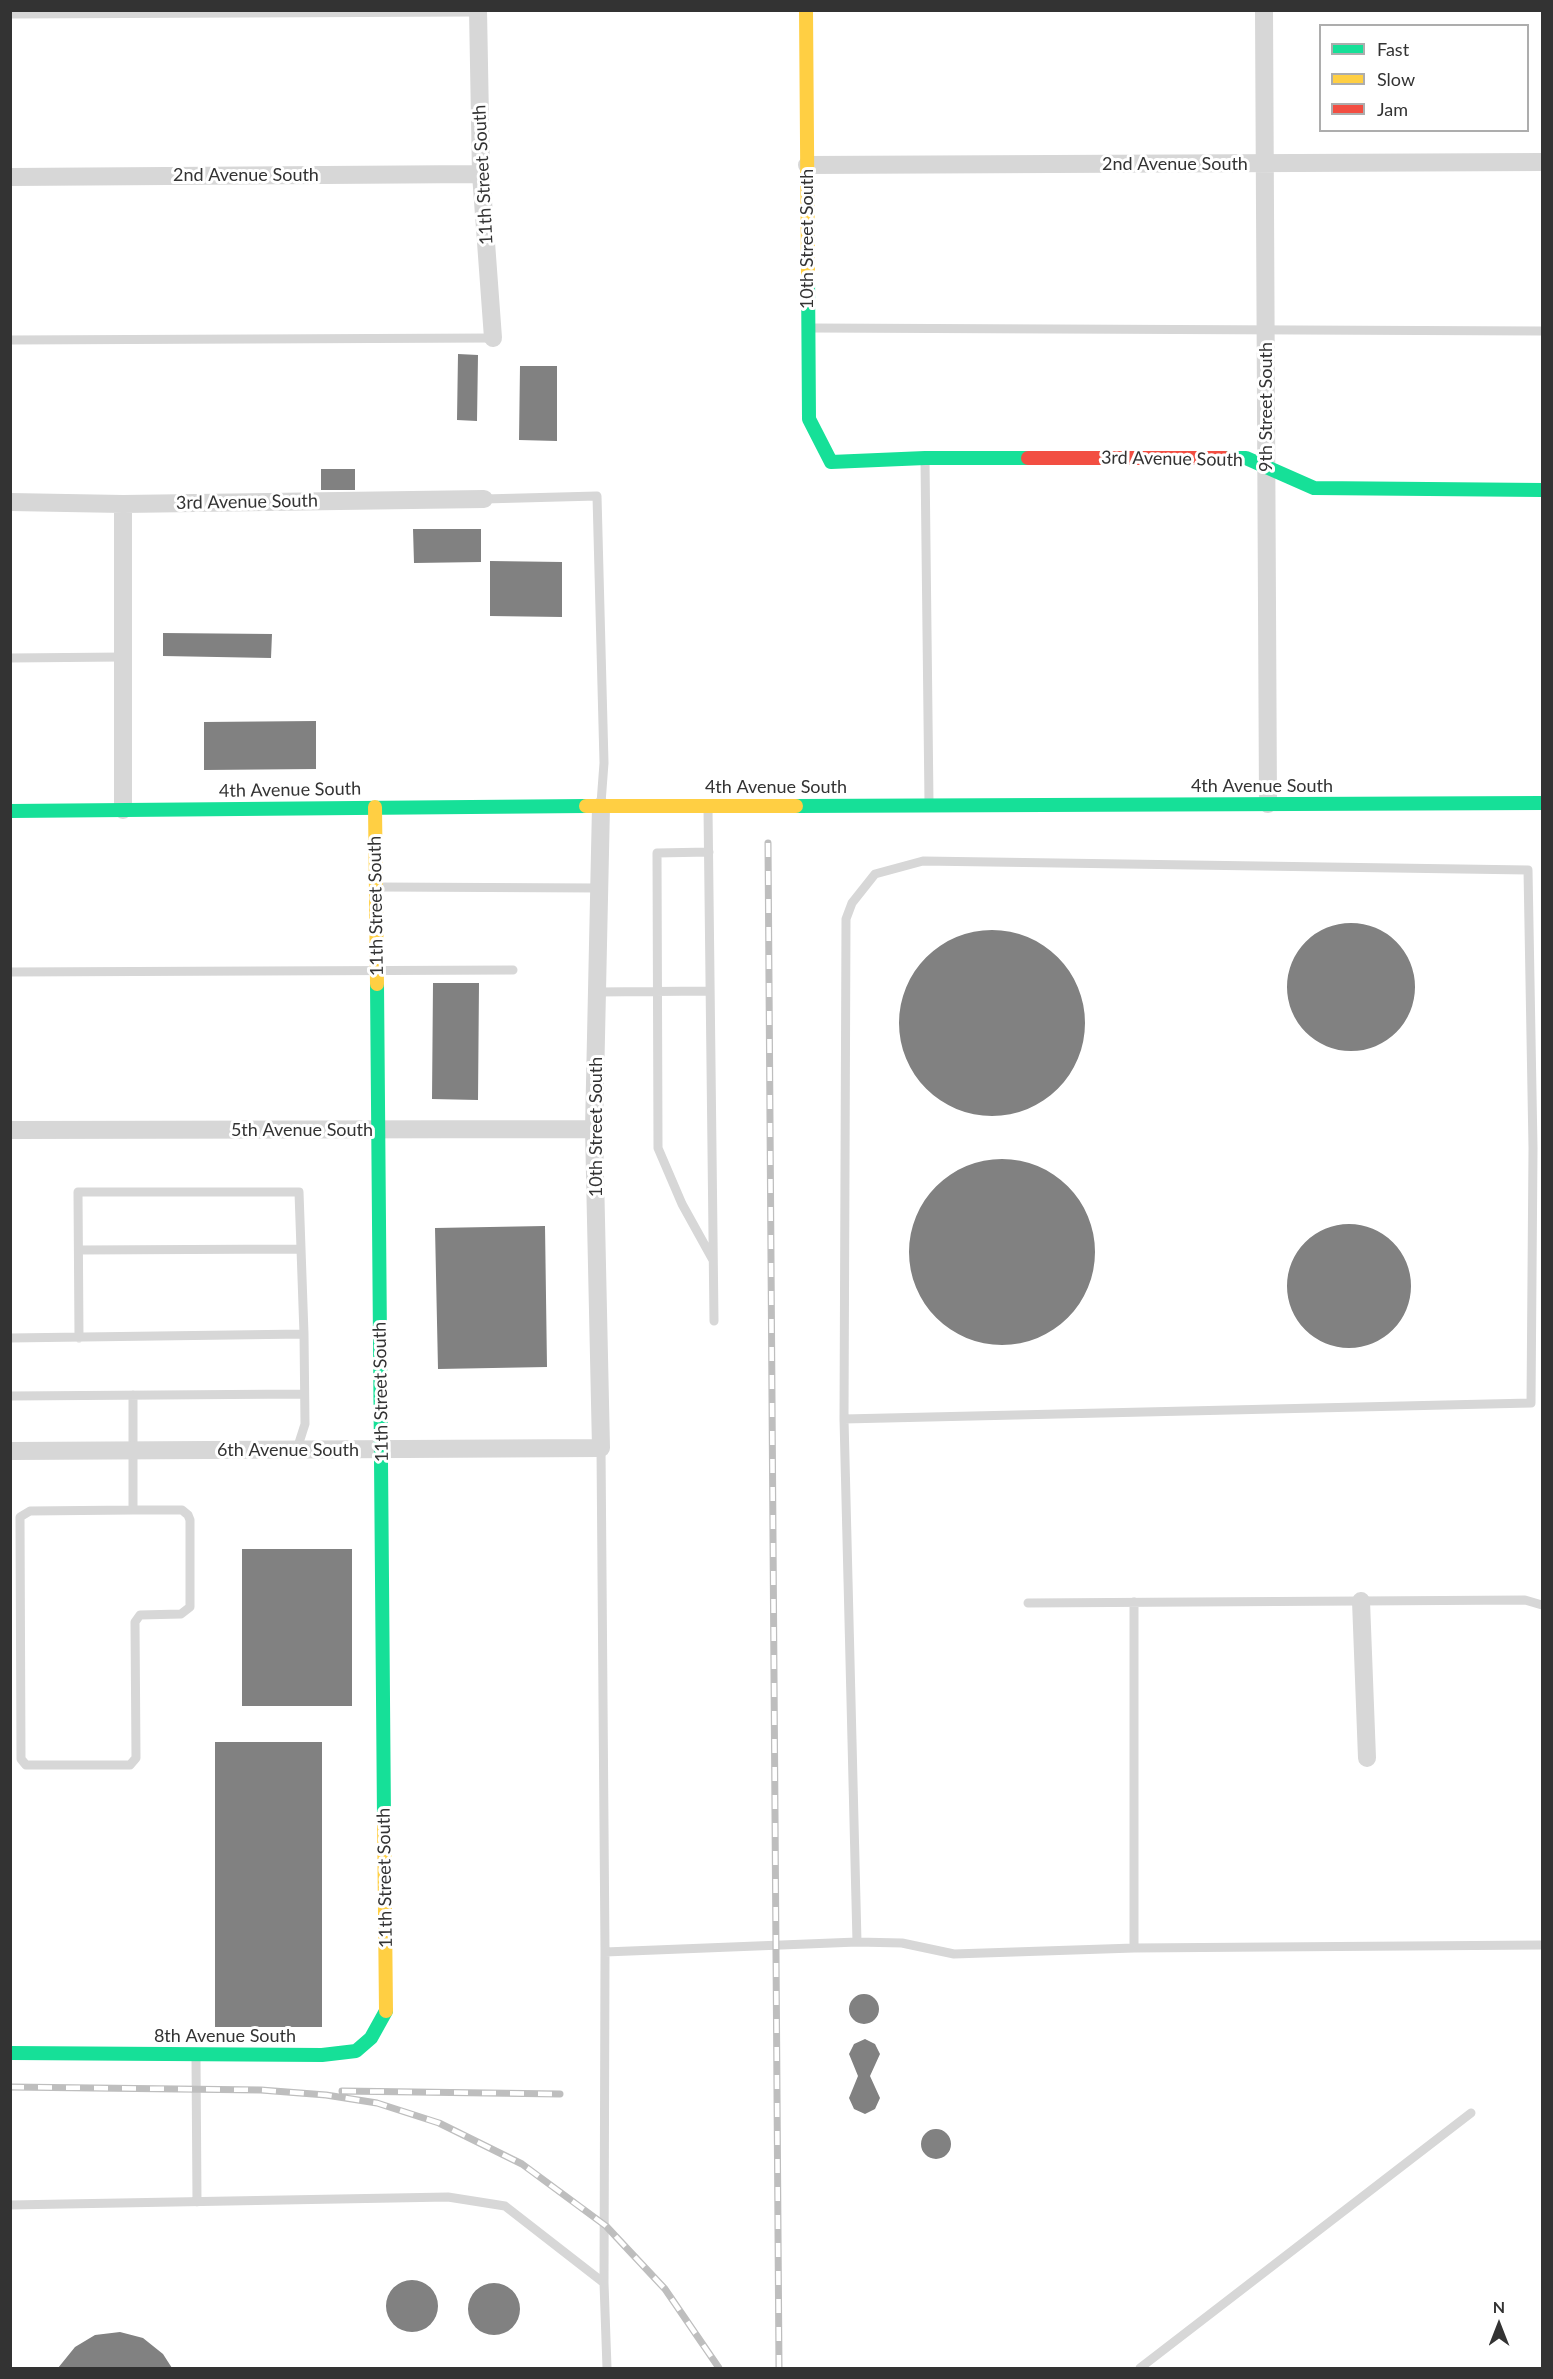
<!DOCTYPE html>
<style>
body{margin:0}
#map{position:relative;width:1553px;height:2379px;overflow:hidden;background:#fff;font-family:Lato,sans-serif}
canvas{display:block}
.frame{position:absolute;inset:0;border:12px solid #333;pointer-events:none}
.legend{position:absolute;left:1319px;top:24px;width:210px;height:108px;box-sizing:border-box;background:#fff;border:2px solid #adadad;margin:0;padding:8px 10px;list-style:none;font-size:18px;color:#333}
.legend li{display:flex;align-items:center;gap:12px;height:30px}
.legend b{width:30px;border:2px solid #adadad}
.north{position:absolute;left:1469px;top:2295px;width:60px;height:60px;-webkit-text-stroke:4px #fff;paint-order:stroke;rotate:0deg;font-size:16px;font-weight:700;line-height:24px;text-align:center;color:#333}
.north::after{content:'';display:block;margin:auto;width:21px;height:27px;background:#333;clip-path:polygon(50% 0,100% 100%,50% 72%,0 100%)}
</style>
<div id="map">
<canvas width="1553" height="2379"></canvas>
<div class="frame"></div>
<ul class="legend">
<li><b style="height:8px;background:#16e098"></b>Fast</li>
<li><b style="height:8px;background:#ffcf43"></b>Slow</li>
<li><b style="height:8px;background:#f24e42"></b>Jam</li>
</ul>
<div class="north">N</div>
</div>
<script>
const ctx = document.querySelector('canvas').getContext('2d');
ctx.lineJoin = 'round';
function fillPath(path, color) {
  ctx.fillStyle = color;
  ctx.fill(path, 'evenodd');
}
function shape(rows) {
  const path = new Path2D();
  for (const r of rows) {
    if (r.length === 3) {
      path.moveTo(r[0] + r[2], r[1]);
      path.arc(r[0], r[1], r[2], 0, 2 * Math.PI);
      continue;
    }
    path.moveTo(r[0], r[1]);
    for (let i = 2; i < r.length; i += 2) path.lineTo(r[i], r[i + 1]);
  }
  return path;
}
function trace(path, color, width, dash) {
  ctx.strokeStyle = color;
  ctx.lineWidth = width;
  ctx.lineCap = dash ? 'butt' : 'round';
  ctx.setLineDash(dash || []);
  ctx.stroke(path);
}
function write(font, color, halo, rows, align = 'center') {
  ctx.font = font + ' Lato,sans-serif';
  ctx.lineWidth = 6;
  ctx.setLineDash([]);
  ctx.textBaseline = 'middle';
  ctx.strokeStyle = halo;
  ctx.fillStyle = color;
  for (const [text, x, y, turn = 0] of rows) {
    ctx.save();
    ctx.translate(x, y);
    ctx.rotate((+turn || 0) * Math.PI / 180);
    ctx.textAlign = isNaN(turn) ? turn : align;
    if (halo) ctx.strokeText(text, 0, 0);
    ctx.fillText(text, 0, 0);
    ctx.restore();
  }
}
const building = shape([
 [458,354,478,355,477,421,457,420],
 [520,366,557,366,557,441,519,440],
 [321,469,355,469,355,490,321,490],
 [413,529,481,529,481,562,414,563],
 [490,561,562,562,562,617,490,616],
 [163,633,272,634,271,658,163,656],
 [316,721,316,769,204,770,204,722],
 [1351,987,64],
 [992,1023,93],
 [433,983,479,983,478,1100,432,1099],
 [1002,1252,93],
 [1349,1286,62],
 [545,1226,547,1367,438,1369,435,1228],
 [242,1549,352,1549,352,1706,242,1706],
 [215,1742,322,1742,322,2027,215,2027],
 [864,2009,15],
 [865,2039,875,2044,880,2054,870,2076,880,2098,875,2109,865,2114,854,2109,849,2098,858,2076,849,2054,854,2044],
 [936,2144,15],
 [412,2306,26],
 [494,2309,26],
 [120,2332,143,2338,163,2354,172,2368,58,2368,75,2347,95,2335]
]);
const lane = shape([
 [10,14,478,12],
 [811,328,1542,331],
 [10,340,493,338],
 [925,460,929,803],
 [484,499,597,496,604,763,601,803],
 [10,658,123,657],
 [708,808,714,1321],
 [709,852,657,853,658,1148,682,1204,713,1260],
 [377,887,599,888],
 [10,972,513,970],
 [597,992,710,991],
 [79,1250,301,1249],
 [10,1338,304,1334,305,1424,297,1449],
 [79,1338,78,1192,299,1192,304,1334],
 [10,1396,304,1394],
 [844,1419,1531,1403,1533,1148,1528,870,923,861,875,874,852,903,846,919,844,1419,857,1942,902,1943,954,1954,1134,1948,1542,1945],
 [601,1448,605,1952,604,2283],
 [133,1510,182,1510,188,1515,190,1520,190,1607,181,1614,140,1615,135,1622,136,1758,130,1765,26,1765,21,1759,20,1517,30,1511,133,1510,133,1395],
 [1134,1602,1134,1948],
 [1028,1603,1525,1600,1542,1605],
 [605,1952,857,1942],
 [196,2056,197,2202],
 [10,2205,448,2197,505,2206,604,2283,607,2368],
 [1140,2368,1471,2113]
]);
const street = shape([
 [478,10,481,174,493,338],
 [1264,10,1268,804],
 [807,165,1542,162],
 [10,177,481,174],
 [10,502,123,504,484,499],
 [123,504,123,810],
 [10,1130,594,1129],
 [10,1451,601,1448,594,1129,601,806],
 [1361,1601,1367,1758]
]);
const fast = shape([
 [808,274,809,419,831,462,925,458,1028,458],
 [1225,458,1246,458,1314,488,1542,490],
 [796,806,1542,803],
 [10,811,586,806],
 [377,984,384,1817],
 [10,2053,322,2055,356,2051,371,2038,386,2011]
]);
const slow = shape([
 [806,10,808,274],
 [586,806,796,806],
 [375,807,377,984],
 [384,1817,386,2011]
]);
const jam = shape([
 [1028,458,1225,458]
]);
const rail = shape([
 [768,843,779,2368],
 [10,2087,261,2090,326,2095,377,2103,439,2123,522,2164,606,2226,665,2289,719,2368],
 [342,2091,560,2094]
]);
const streetNames = [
 ["2nd Avenue South",1175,164],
 ["2nd Avenue South",246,175],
 ["11th Street South",483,175,-93],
 ["10th Street South",807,239,-90],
 ["9th Street South",1266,407,-90],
 ["3rd Avenue South",1172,459,1],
 ["3rd Avenue South",247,502,-1],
 ["4th Avenue South",1262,786],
 ["4th Avenue South",776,787],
 ["4th Avenue South",290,790,-1],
 ["11th Street South",376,906,-91],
 ["10th Street South",596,1127,-90],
 ["5th Avenue South",302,1130],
 ["11th Street South",381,1392,-91],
 ["6th Avenue South",288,1450],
 ["11th Street South",385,1878,-91],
 ["8th Avenue South",225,2036]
];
fillPath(building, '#818181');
trace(lane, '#d7d7d7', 9);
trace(street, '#d7d7d7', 18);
trace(fast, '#16e098', 14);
trace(slow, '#ffcf43', 14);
trace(jam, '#f24e42', 14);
trace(rail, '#bebebe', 7);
trace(rail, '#fff', 4.5, [14]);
write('18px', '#333', '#fff', streetNames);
</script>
